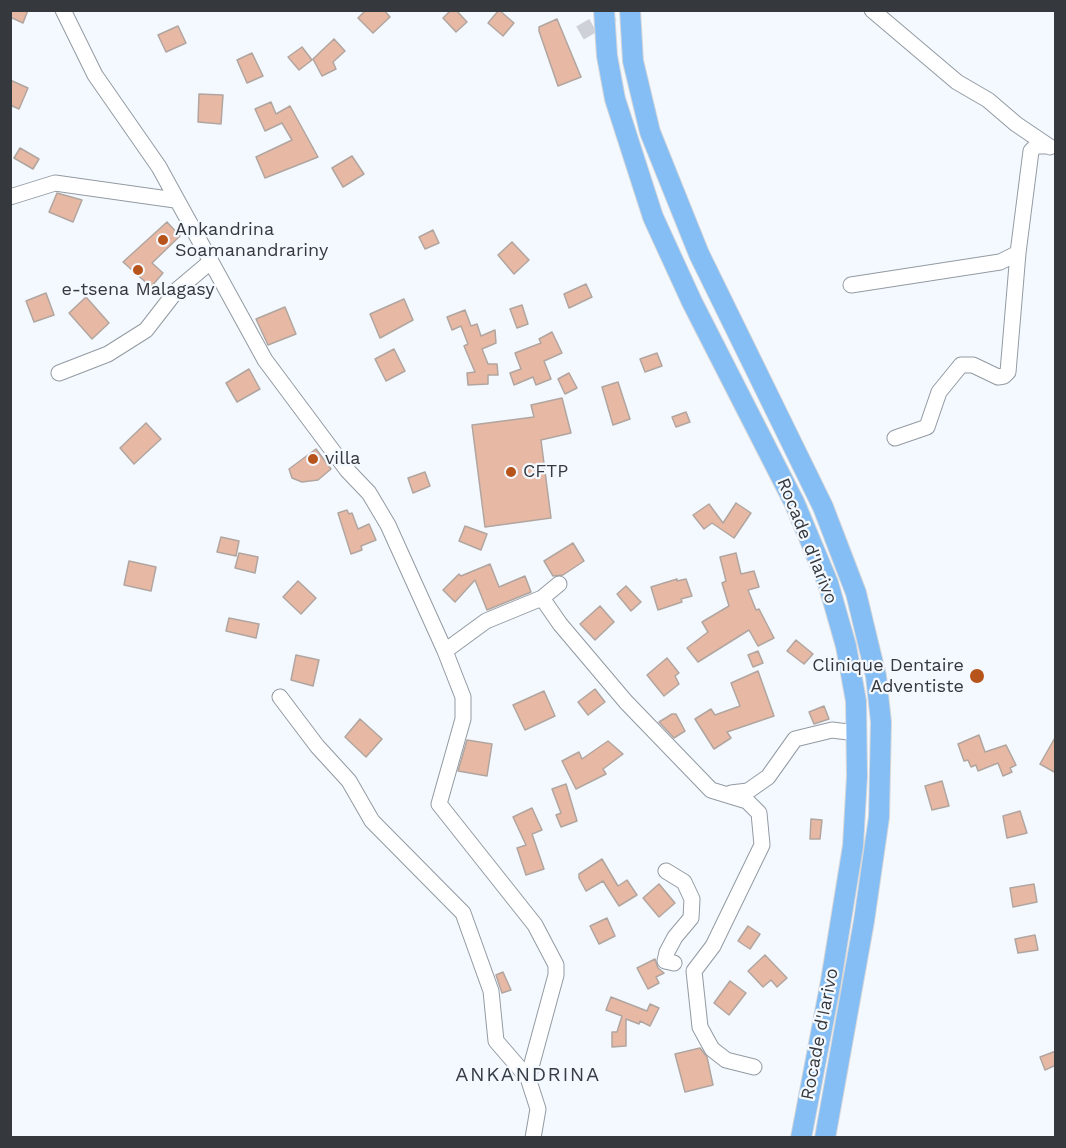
<!DOCTYPE html>
<style>
body{margin:0}
#map{position:relative;width:1066px;height:1148px;overflow:hidden;background:#f4f9ff;font-family:"Work Sans",sans-serif}
canvas{display:block}
.frame{position:absolute;inset:0;border:12px solid #35383c;pointer-events:none}
</style>
<div id="map">
<canvas width="1066" height="1148"></canvas>
<div class="frame"></div>
</div>
<script>
const ctx = document.querySelector('canvas').getContext('2d');
ctx.lineJoin = 'round';
function fillPath(path, color) {
  ctx.fillStyle = color;
  ctx.fill(path, 'evenodd');
}
function shape(rows) {
  const path = new Path2D();
  for (const r of rows) {
    path.moveTo(r[0], r[1]);
    for (let i = 2; i < r.length; i += 2) path.lineTo(r[i], r[i + 1]);
  }
  return path;
}
function trace(path, color, width, dash) {
  ctx.strokeStyle = color;
  ctx.lineWidth = width;
  ctx.lineCap = dash ? 'butt' : 'round';
  ctx.setLineDash(dash || []);
  ctx.stroke(path);
}
function write(font, color, halo, rows, align = 'center') {
  ctx.font = font + ' "Work Sans",sans-serif';
  ctx.lineWidth = 4.5;
  ctx.setLineDash([]);
  ctx.textBaseline = 'middle';
  ctx.strokeStyle = halo;
  ctx.fillStyle = color;
  for (const [text, x, y, turn = 0] of rows) {
    ctx.save();
    ctx.translate(x, y);
    ctx.rotate((+turn || 0) * Math.PI / 180);
    ctx.textAlign = isNaN(turn) ? turn : align;
    if (halo) ctx.strokeText(text, 0, 0);
    ctx.fillText(text, 0, 0);
    ctx.restore();
  }
}
const building = shape([
 [10,10,28,10,23,23,10,17,10,10],
 [366,10,384,10,390,17,373,33,358,18,366,10],
 [451,10,456,10,467,22,456,32,443,18,451,10],
 [499,10,514,23,503,36,488,23,499,10],
 [557,19,581,77,558,86,539,31,539,27,557,19],
 [178,26,186,43,166,52,158,35,178,26],
 [334,39,345,51,333,62,336,69,322,76,313,59,334,39],
 [302,47,312,60,299,70,288,57,302,47],
 [252,53,263,76,247,83,237,60,252,53],
 [10,80,28,88,19,109,10,105,10,80],
 [199,94,223,95,221,124,198,122,199,94],
 [271,102,276,114,290,106,318,157,265,178,256,157,292,140,282,123,265,131,255,109,271,102],
 [20,148,39,159,33,169,14,158,20,148],
 [352,156,364,174,343,187,332,168,352,156],
 [57,193,82,200,73,222,49,212,57,193],
 [167,222,180,236,152,263,163,273,151,287,123,262,167,222],
 [433,230,439,243,425,249,419,237,433,230],
 [512,242,529,260,514,274,498,255,512,242],
 [586,284,592,297,569,308,564,294,586,284],
 [46,293,54,315,34,322,26,301,46,293],
 [86,297,109,323,92,339,69,313,86,297],
 [404,299,413,320,380,338,370,314,404,299],
 [522,305,528,324,517,328,510,309,522,305],
 [285,307,296,334,268,345,256,319,285,307],
 [465,310,471,326,477,324,481,336,495,330,496,343,482,349,488,364,497,364,498,375,488,375,488,384,468,385,467,373,475,372,464,346,468,344,461,326,452,330,447,317,465,310],
 [552,332,562,353,544,361,551,379,536,385,533,377,514,385,510,373,521,369,515,353,541,343,539,339,552,332],
 [394,349,405,371,386,381,375,359,394,349],
 [657,353,662,366,645,372,640,359,657,353],
 [249,369,260,389,237,402,226,383,249,369],
 [569,373,577,388,565,394,558,379,569,373],
 [618,382,630,419,613,425,602,387,618,382],
 [562,398,571,433,541,440,551,518,485,527,472,425,534,417,531,405,562,398],
 [686,412,690,422,676,427,672,417,686,412],
 [146,423,161,439,134,464,120,448,146,423],
 [316,449,331,469,318,480,302,482,292,478,289,469,316,449],
 [425,472,430,486,413,493,408,478,425,472],
 [736,503,751,513,734,538,712,523,704,529,693,515,709,504,723,523,736,503],
 [347,510,349,514,352,513,358,529,369,524,376,540,361,546,362,550,351,554,338,513,347,510],
 [465,526,487,534,481,550,459,541,465,526],
 [221,537,239,541,236,556,217,552,221,537],
 [573,543,584,561,563,575,553,576,544,561,573,543],
 [239,553,258,557,255,573,235,568,239,553],
 [736,553,741,574,754,571,759,587,748,590,756,610,759,609,774,638,758,646,749,630,698,662,687,648,708,632,702,622,729,606,722,583,726,581,720,557,736,553],
 [129,561,156,567,151,591,124,585,129,561],
 [490,564,499,587,525,576,531,592,487,610,475,580,455,602,443,590,459,574,461,576,490,564],
 [677,579,677,581,686,579,692,596,681,599,682,602,658,610,651,587,677,579],
 [298,581,316,598,301,614,283,597,298,581],
 [626,586,641,602,631,611,617,594,626,586],
 [600,606,614,622,595,640,580,624,600,606],
 [229,618,259,624,256,638,226,631,229,618],
 [796,640,813,654,804,664,787,651,796,640],
 [758,651,763,663,753,667,748,655,758,651],
 [296,655,319,660,313,686,291,680,296,655],
 [667,658,679,673,675,676,679,684,664,696,647,675,667,658],
 [758,671,774,716,727,732,731,738,714,749,695,719,711,709,715,715,740,706,731,683,758,671],
 [595,689,605,702,588,715,578,702,595,689],
 [544,691,555,716,525,730,513,705,544,691],
 [824,706,829,719,814,724,809,712,824,706],
 [672,714,676,714,685,731,674,738,659,722,672,714],
 [360,719,382,739,366,757,345,737,360,719],
 [979,735,985,752,1006,745,1016,765,1010,768,1012,772,1003,776,998,763,978,771,976,765,971,767,968,760,964,761,958,744,979,735],
 [1056,736,1056,773,1040,764,1056,736],
 [467,740,492,744,487,776,458,771,467,740],
 [608,741,623,754,603,769,606,774,576,789,562,761,579,752,582,759,608,741],
 [942,781,949,806,932,810,925,786,942,781],
 [566,784,577,821,561,827,556,815,561,813,552,789,566,784],
 [532,808,542,830,532,834,544,869,526,875,517,848,526,845,513,817,532,808],
 [1020,811,1027,833,1007,838,1003,816,1020,811],
 [811,819,822,820,820,839,810,839,811,819],
 [602,859,618,886,627,880,637,895,619,906,603,881,586,891,579,878,579,874,602,859],
 [659,884,675,903,659,917,643,898,659,884],
 [1034,884,1037,902,1013,907,1010,888,1034,884],
 [607,918,615,936,599,944,590,926,607,918],
 [748,926,760,934,750,949,738,941,748,926],
 [1035,935,1038,950,1018,953,1015,939,1035,935],
 [765,955,787,978,777,987,771,980,763,987,748,971,765,955],
 [655,959,658,968,664,973,656,977,659,983,648,989,637,968,655,959],
 [503,972,511,990,502,993,496,975,503,972],
 [730,981,746,993,729,1015,714,1003,730,981],
 [611,997,647,1011,650,1004,659,1008,650,1026,640,1021,639,1024,626,1019,626,1046,612,1047,612,1032,617,1032,622,1016,606,1010,611,997],
 [700,1048,707,1057,713,1085,685,1092,675,1054,700,1048],
 [1056,1051,1056,1065,1045,1070,1040,1057,1056,1051]
]);
const minorTunnel = shape([
 [580,33,620,10]
]);
const minor = shape([
 [63,10,95,75,159,167,265,360,347,470,369,493,388,525,445,651,463,697,463,719,439,804,535,925,556,965,556,975,528,1078,496,1041,491,991,463,913,372,821,349,781,317,746,280,697],
 [872,10,957,82,988,100,1016,124,1050,147],
 [10,197,55,183,175,200],
 [851,285,1000,262,1018,253],
 [59,373,108,354,146,330,177,290,209,263],
 [895,438,927,427,939,392,961,365,973,365,998,377,1004,376,1008,372,1018,253,1031,151,1036,146,1047,146],
 [542,598,560,624,626,702,711,790,747,801,759,813,762,845,713,946,694,971,700,1027,712,1049,726,1060,754,1067],
 [445,651,486,621,542,598,559,584],
 [731,793,748,791,768,777,795,739,832,730,856,733],
 [666,871,684,882,692,899,691,918,675,937,667,952,665,961,674,963],
 [528,1078,538,1109,533,1138]
]);
const major = shape([
 [604,10,607,56,615,99,653,217,692,302,795,504,828,583,846,646,856,701,857,776,853,846,831,981,801,1138],
 [630,10,633,61,650,132,699,254,823,507,856,593,876,676,881,722,879,817,864,921,825,1138]
]);
const markers = [
 [163,240,6,"#b7541b"],
 [138,270,6,"#b7541b"],
 [313,459,6,"#b7541b"],
 [511,472,6,"#b7541b"],
 [977,676,8,"#b7541b"]
];
const poiNames = [
 ["Ankandrina",175,230],
 ["Soamanandrariny",175,251],
 ["e-tsena Malagasy",138,290,"center"],
 ["villa",325,459],
 ["CFTP",523,472],
 ["Clinique Dentaire",964,666,"right"],
 ["Adventiste",964,687,"right"]
];
const streetNames = [
 ["Rocade d'Iarivo",807,541,68],
 ["Rocade d'Iarivo",820,1034,-79]
];
const neighbourhoodNames = [
 ["ANKANDRINA",528,1075]
];
fillPath(building, '#e7b9a4');
trace(building, '#b1a5a0', 1.5);
trace(minorTunnel, '#ced2d8', 15, [15, 8]);
trace(minor, '#929aa2', 17);
trace(major, '#d7d7d8', 22);
trace(minor, '#fff', 15);
trace(major, '#85bef5', 20);
for (const [x, y, r, color] of markers) {
  const dot = new Path2D();
  dot.arc(x, y, r, 0, 2 * Math.PI);
  ctx.fillStyle = color;
  ctx.fill(dot);
  trace(dot, '#f4f9ff', 2);
}
write('18px', '#35383c', '#f4f9ff', poiNames, 'left');
write('18px', '#35383c', '#f4f9ff', streetNames);
ctx.letterSpacing = '1.5px';
write('20px', '#363d44', '#f4f9ff', neighbourhoodNames);
ctx.letterSpacing = '0px';
</script>
